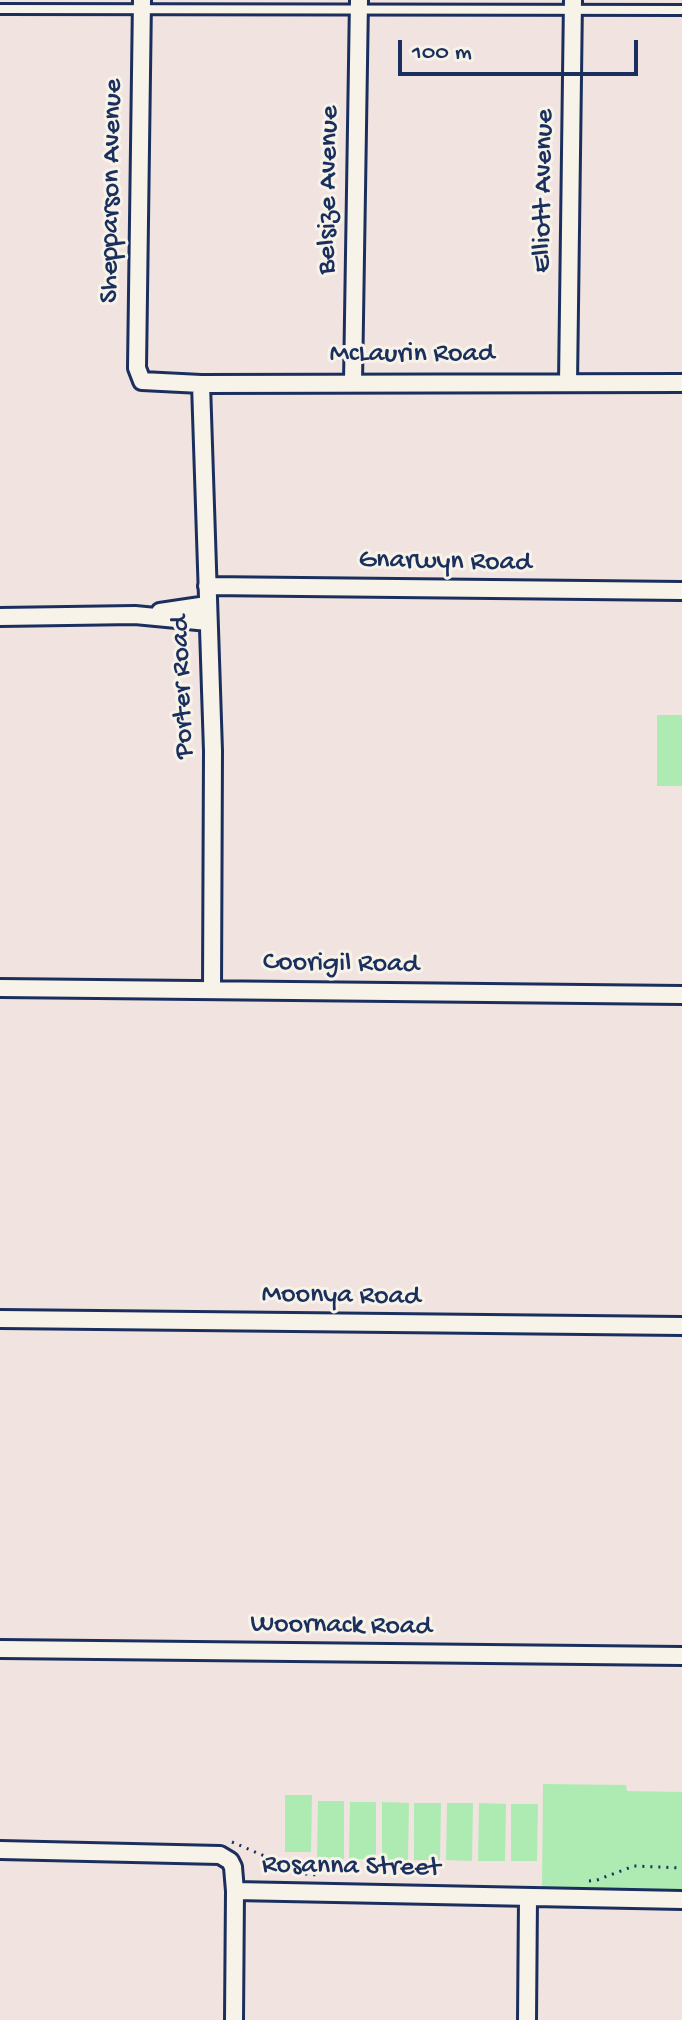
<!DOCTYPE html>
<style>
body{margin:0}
#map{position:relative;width:682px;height:2020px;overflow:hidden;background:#f1e3df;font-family:"Gochi Hand",sans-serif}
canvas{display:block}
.scale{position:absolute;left:398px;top:40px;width:240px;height:36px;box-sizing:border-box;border:4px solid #1b2f5e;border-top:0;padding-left:10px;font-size:24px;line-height:28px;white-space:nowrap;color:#1b2f5e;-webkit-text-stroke:6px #f7f3e8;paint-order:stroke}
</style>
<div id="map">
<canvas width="682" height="2020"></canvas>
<div class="scale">100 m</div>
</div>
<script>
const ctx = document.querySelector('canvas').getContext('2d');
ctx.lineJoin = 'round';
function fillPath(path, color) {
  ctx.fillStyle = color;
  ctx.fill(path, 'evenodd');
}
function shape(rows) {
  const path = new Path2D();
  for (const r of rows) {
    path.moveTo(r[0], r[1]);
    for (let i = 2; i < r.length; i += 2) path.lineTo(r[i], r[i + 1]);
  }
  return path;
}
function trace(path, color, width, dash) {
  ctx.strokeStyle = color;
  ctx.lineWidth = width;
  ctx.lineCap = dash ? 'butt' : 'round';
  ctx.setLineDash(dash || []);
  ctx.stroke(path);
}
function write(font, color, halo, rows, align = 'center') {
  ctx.font = font + ' "Gochi Hand",sans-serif';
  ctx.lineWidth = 6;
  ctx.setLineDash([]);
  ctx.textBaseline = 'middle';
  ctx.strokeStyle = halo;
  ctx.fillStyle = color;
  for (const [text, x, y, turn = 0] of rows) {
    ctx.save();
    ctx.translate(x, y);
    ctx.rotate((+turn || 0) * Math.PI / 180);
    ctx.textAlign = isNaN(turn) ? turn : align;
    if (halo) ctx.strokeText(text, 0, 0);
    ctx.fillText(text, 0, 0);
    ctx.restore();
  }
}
const green = shape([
 [657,715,682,715,682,786,657,786],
 [543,1784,626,1785,627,1791,682,1792,682,1890,542,1890],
 [285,1795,312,1795,311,1852,285,1852],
 [318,1801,344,1801,344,1859,317,1859],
 [350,1802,376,1802,376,1859,349,1859],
 [382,1802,409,1803,408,1860,382,1860],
 [414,1803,441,1803,440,1860,414,1860],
 [447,1803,473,1803,472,1861,446,1860],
 [479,1803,506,1804,505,1861,478,1861],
 [511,1804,538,1804,537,1861,511,1861]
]);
const path = shape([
 [232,1842,306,1874,317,1875],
 [589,1881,597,1880,634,1866,682,1868]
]);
const service = shape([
 [0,9,682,10]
]);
const minor = shape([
 [142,0,137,368,142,381,201,384,682,383],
 [353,382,359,0],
 [568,383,573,0],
 [201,384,213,751,212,990],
 [207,586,682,591],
 [160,612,207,605],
 [0,617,135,615,208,622],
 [0,988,682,995],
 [0,1319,682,1326],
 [0,1649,682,1656],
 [0,1850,220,1855,230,1861,233,1867,235,1891,682,1900],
 [234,2020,235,1891],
 [527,2020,528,1898]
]);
const streetNames = [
 ["Belsize Avenue",330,190,-89],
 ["Shepparson Avenue",113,191,-89],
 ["Elliott Avenue",545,191,-89],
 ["McLaurin Road",412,356],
 ["Gnarwyn Road",445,563,1],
 ["Porter Road",184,687,-92],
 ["Coorigil Road",341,965,1],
 ["Moonya Road",341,1297,1],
 ["Woornack Road",341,1627,1],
 ["Rosanna Street",351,1868,1]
];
fillPath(green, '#adebb2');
trace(service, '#1b2f5e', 14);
trace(minor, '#1b2f5e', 22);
trace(path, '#1b2f5e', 3, [2, 6]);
trace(service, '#f7f3e8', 8);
trace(minor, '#f7f3e8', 16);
write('28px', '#1b2f5e', '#f7f3e8', streetNames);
</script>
